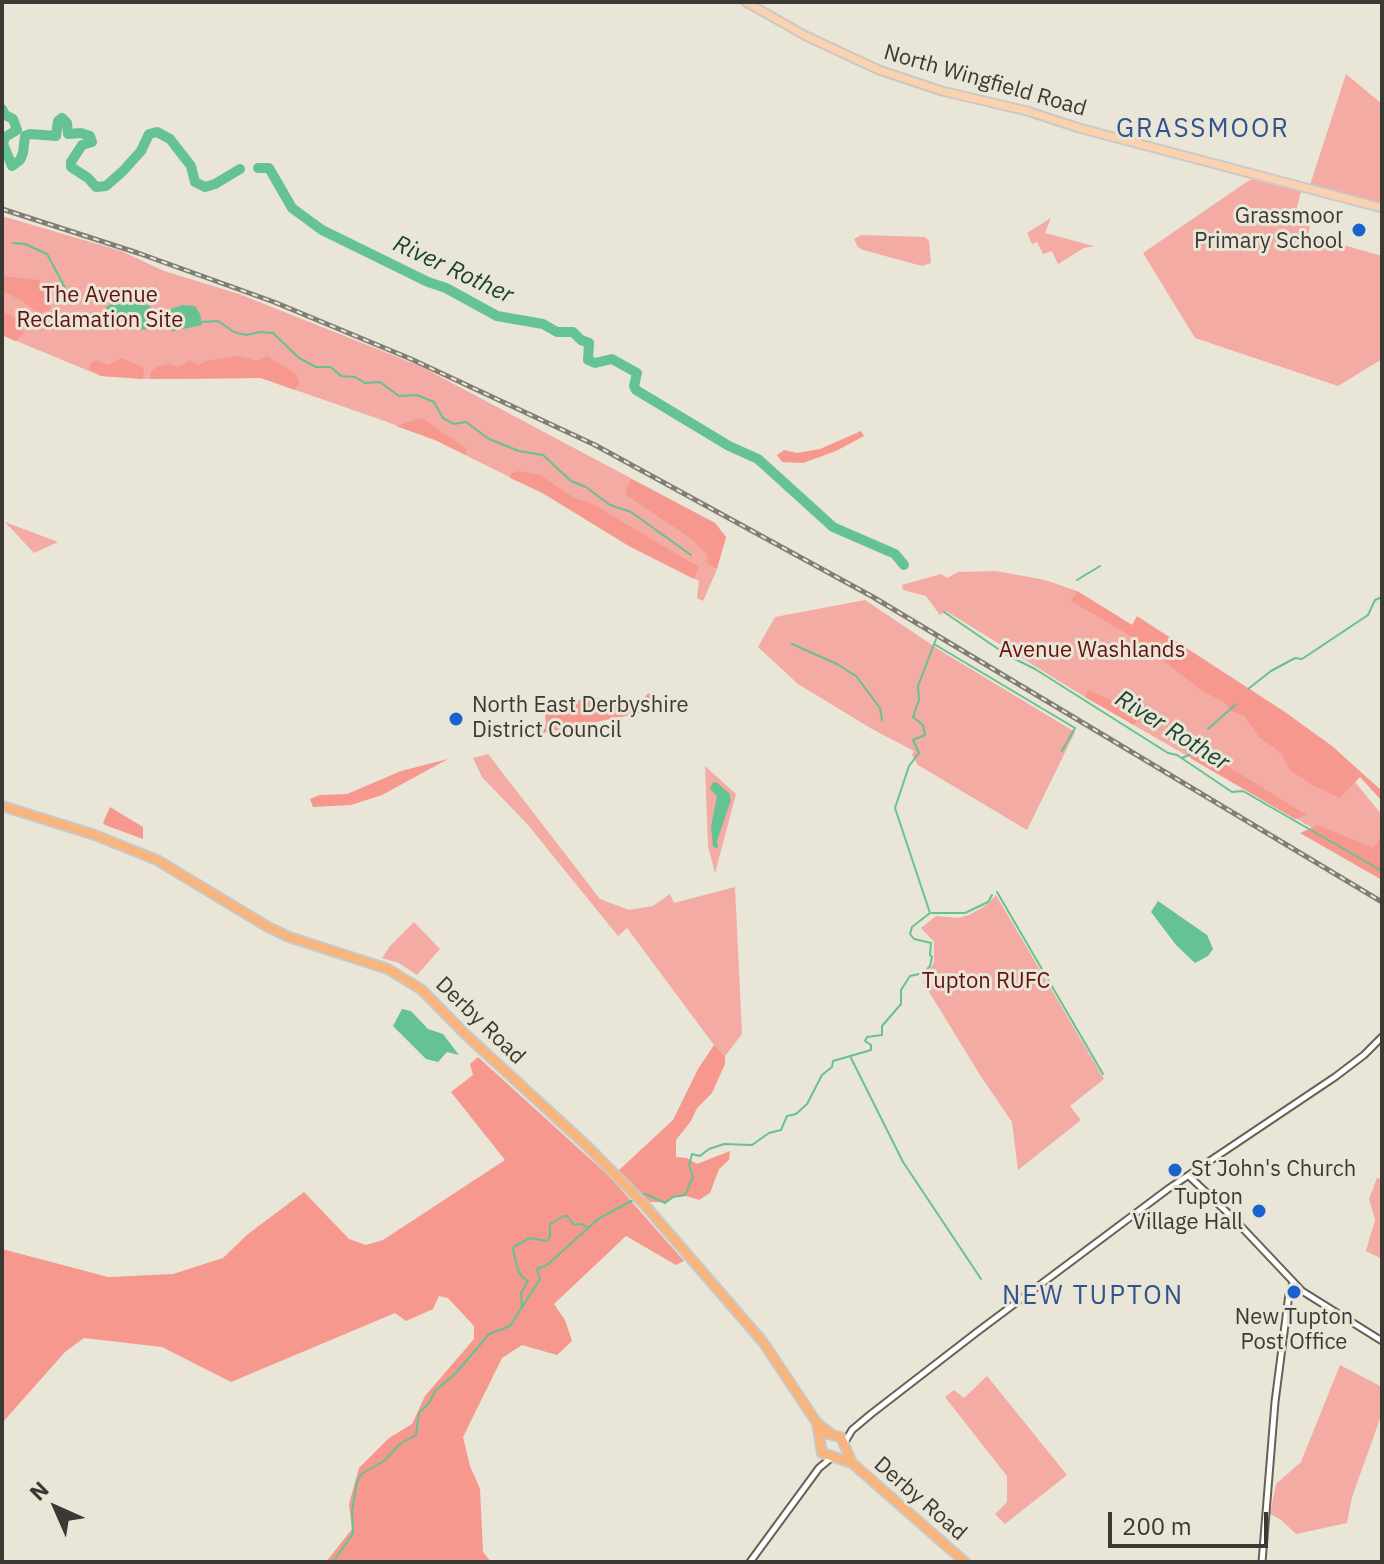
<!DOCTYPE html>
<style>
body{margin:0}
#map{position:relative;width:1384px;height:1564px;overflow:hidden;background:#e9e5d7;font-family:"IBM Plex Sans",sans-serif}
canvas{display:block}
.frame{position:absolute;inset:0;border:4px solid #3b3934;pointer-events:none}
.north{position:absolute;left:16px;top:1468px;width:80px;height:80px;-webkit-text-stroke:6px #e9e5d7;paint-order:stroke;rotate:315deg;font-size:22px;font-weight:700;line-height:32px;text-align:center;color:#3b3934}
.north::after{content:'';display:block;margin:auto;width:28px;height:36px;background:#3b3934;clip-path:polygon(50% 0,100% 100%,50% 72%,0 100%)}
.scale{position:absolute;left:1108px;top:1512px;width:160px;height:36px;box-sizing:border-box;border:4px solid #3b3934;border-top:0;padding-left:10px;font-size:24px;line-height:28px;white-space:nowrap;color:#3b3934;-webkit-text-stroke:6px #e9e5d7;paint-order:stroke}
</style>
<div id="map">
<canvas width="1384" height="1564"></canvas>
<div class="frame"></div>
<div class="north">N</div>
<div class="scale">200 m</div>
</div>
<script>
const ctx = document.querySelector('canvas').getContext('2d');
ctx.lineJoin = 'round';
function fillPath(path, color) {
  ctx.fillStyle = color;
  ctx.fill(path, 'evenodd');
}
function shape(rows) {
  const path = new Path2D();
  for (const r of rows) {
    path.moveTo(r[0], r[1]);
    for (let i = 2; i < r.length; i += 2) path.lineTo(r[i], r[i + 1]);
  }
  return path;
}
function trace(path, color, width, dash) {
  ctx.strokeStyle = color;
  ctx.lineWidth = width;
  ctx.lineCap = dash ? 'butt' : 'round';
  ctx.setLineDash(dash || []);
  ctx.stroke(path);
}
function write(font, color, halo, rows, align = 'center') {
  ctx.font = font + ' "IBM Plex Sans",sans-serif';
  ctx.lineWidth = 6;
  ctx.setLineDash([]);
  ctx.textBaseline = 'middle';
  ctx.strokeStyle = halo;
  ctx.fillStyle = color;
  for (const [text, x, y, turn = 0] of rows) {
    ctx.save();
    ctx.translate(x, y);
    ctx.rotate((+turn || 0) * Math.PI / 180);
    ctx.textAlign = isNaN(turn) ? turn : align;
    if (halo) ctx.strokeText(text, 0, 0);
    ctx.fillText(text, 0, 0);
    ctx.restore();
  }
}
const green = shape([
 [1346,74,1382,104,1382,205,1310,185],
 [1251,179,1301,192,1293,221,1310,227,1308,235,1382,256,1382,359,1338,386,1195,338,1143,253],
 [2,216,121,251,164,271,239,294,420,366,715,523,726,537,715,574,703,601,697,598,699,581,629,546,542,493,435,440,379,419,261,378,150,379,101,376,2,335],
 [1051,218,1045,233,1094,246,1084,248,1058,264,1052,251,1043,254,1037,242,1032,244,1027,233],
 [861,235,925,237,929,241,931,263,922,266,863,250,858,247,854,239],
 [5,522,58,542,34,553],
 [996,571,1045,580,1077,591,1132,625,1355,782,1382,815,1382,868,1085,697,946,611,940,615,926,596,903,590,902,585,941,574,947,578,958,572],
 [865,600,941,651,1075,732,1027,830,918,765,912,755,914,751,872,729,798,684,758,647,775,617],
 [488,754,600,899,629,910,653,906,670,894,674,903,735,887,742,1034,725,1056,714,1045,627,928,618,936,528,825,482,777,473,758],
 [705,766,736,794,715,873,708,846],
 [996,895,1104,1079,1070,1106,1081,1120,1018,1170,1012,1122,980,1075,923,982,934,962,934,942,921,928,936,916,958,918,969,915,985,906],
 [414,922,440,949,417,975,399,963,382,958,390,946],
 [1377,1178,1382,1179,1382,1259,1366,1251,1375,1220,1369,1199],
 [1340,1365,1382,1387,1382,1413,1352,1497,1347,1523,1296,1534,1280,1519,1270,1514,1276,1484,1301,1462],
 [987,1376,1067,1475,1005,1524,995,1514,1007,1502,1007,1476,945,1397,954,1390,964,1398]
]);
const forest = shape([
 [2,276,39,280,51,308,40,314,21,300,2,291],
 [2,311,24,323,23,334,15,341,2,335],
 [239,356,257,361,267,356,295,373,299,382,295,390,261,378,150,379,151,371,157,367,169,364,179,367,189,361,199,365,206,361],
 [122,358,144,368,143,379,101,376,89,369,92,362,97,361,108,365],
 [422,418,467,449,466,455,435,440,396,426],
 [861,431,864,436,836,451,803,463,782,462,777,455,784,450,797,453,820,449],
 [519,471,540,475,574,498,591,503,690,562,699,567,694,579,629,546,543,493,510,478,512,473],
 [631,479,715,523,726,537,717,569,707,563,708,555,690,538,625,494],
 [1077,591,1132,625,1137,616,1285,712,1332,746,1382,791,1382,801,1360,777,1340,798,1312,785,1290,770,1281,753,1259,737,1244,715,1231,711,1224,702,1204,692,1137,640,1071,601],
 [1088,690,1140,713,1134,725,1085,697],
 [649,693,653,698,651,705,640,713,543,733,546,723,544,703,568,714,576,701,593,696,615,704,620,695,634,706],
 [1196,747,1307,815,1295,819,1190,758],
 [448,759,382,795,351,805,313,807,310,799,320,795,347,794,401,771],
 [110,807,143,827,143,839,105,825,103,823],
 [1318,825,1373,848,1382,835,1382,880,1300,833],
 [714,1045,725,1056,725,1064,712,1093,697,1108,691,1121,676,1140,676,1157,687,1158,697,1164,730,1151,729,1160,719,1169,710,1193,699,1200,686,1196,675,1197,666,1202,649,1202,618,1171,673,1120,698,1069],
 [478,1057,610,1177,684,1261,676,1265,626,1236,554,1304,565,1320,572,1341,557,1355,522,1345,502,1358,463,1437,470,1466,480,1489,483,1552,491,1562,326,1562,352,1529,349,1504,359,1468,389,1438,412,1424,425,1396,474,1339,474,1326,448,1298,439,1296,433,1309,406,1321,395,1313,231,1382,162,1347,84,1338,65,1352,2,1423,2,1249,108,1277,173,1274,223,1258,248,1234,304,1192,349,1239,366,1245,383,1240,505,1160,451,1092,473,1075,470,1064]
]);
const water = shape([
 [124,297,141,301,160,313,182,305,195,306,200,314,202,325,173,331,162,328,139,330,105,318,106,307],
 [716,782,729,793,731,800,717,841,718,848,713,847,711,827,717,796,710,789,712,783],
 [1158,901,1207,935,1213,949,1208,956,1195,963,1176,945,1151,912],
 [402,1009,411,1011,428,1029,443,1034,459,1055,447,1052,438,1062,426,1059,393,1026]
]);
const stream = shape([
 [13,243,25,244,47,254,70,297,78,302],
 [202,322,218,321,234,332,246,335,260,332,273,333,299,358,316,367,331,367,341,376,355,377,365,383,380,382,399,396,417,395,434,402,443,418,454,424,466,422,489,439,519,451,543,455,571,481,586,487,610,505,631,512,691,555],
 [1077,580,1100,566],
 [944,612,1007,655,1035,669,1168,753,1177,755,1232,792,1243,791,1382,871],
 [792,644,837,664,856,676,880,708,882,720],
 [934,644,1075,728,1062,751],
 [1248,689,1271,671,1295,658,1302,659,1368,615,1375,600,1382,597],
 [1208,729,1236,704],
 [1182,758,1196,752],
 [997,892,1103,1074],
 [932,913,965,913,988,902,992,895],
 [851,1058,903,1162,981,1279],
 [640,1195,646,1194,665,1203,673,1197,685,1195,693,1177,689,1166,692,1154,700,1156,709,1149,724,1144,752,1145,769,1133,781,1130,787,1116,796,1114,807,1104,822,1075,832,1067,833,1061,871,1050,871,1045,865,1041,867,1037,882,1035,882,1026,901,1004,901,990,910,976,924,973,930,966,932,957,930,955,931,943,914,939,910,934,912,927,930,913,895,808,909,766,919,753,913,740,925,735,923,725,913,717,919,700,918,686,936,639],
 [522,1308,521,1293,528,1281,522,1277,518,1270,513,1250,515,1246,530,1238,547,1241,550,1237,550,1224,564,1216,567,1216,574,1225,582,1224,586,1227],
 [333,1562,353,1533,352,1511,357,1482,361,1474,384,1461,400,1444,416,1435,419,1413,429,1403,435,1391,456,1373,489,1334,510,1326,540,1279,537,1269,547,1265,598,1219,635,1199]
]);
const river = shape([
 [2,109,5,115,13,119,17,130,5,137,3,144,12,166,20,160,23,153,25,136,30,134,56,136,58,121,62,118,67,123,68,134,81,133,90,136,92,142,82,145,71,162,71,167,88,178,96,187,106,186,123,171,141,151,149,134,157,132,170,139,191,166,195,182,205,187,215,184,240,169],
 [258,168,269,168,292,208,322,230,428,282,446,288,497,316,543,324,557,332,573,332,581,340,589,343,588,360,595,363,612,359,637,373,634,386,636,390,729,446,758,459,833,527,895,554,904,565]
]);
const minor = shape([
 [1189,1176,1234,1219,1302,1291,1382,1341],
 [845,1442,852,1430,871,1414,977,1332,1168,1189,1335,1077,1364,1055,1382,1037],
 [750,1562,819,1468,831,1458],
 [1262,1562,1275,1402,1289,1294,1293,1283]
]);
const major = shape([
 [746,2,806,36,879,70,942,91,1027,111,1079,128,1382,208]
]);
const highway = shape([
 [2,806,95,835,157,860,268,927,289,937,388,969,422,990,464,1033,587,1146,643,1203,763,1342,817,1423,830,1433],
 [817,1423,822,1453,852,1463,965,1562],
 [828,1434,841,1437,852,1463]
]);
const rail = shape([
 [2,209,138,253,274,302,411,359,595,445,873,597,1382,902]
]);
const markers = [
 [1359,230,8,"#1a62cd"],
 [456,719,8,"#1a62cd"],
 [1175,1170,8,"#1a62cd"],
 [1259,1211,8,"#1a62cd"],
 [1294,1292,8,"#1a62cd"]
];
const streetNames = [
 ["North Wingfield Road",985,81,16],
 ["Derby Road",480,1021,44],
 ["Derby Road",920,1499,41]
];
const poiNames = [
 ["Grassmoor",1343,217],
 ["Primary School",1343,242],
 ["North East Derbyshire",472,706,"left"],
 ["District Council",472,731,"left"],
 ["St John's Church",1191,1170,"left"],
 ["Tupton",1243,1198],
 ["Village Hall",1243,1223],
 ["New Tupton",1294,1318,"center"],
 ["Post Office",1294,1343,"center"]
];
const parkNames = [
 ["The Avenue",100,296],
 ["Reclamation Site",100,321],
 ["Avenue Washlands",1092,651],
 ["Tupton RUFC",986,982]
];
const waterNames = [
 ["River Rother",453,270,25],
 ["River Rother",1172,731,32]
];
const quarterNames = [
 ["GRASSMOOR",1203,129],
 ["NEW TUPTON",1093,1296]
];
fillPath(green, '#f3aba3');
fillPath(forest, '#f6988e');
fillPath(water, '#65c292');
trace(stream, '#65c292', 2);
trace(river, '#65c292', 10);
trace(minor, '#656155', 9);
trace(major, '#c8c8c6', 11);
trace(highway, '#c8c8c6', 12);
trace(minor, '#fff', 5);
trace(major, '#fbd2b0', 7);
trace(highway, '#f9b47b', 8);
trace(rail, '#7f7d74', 5);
trace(rail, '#e9e5d7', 2, [6]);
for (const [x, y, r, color] of markers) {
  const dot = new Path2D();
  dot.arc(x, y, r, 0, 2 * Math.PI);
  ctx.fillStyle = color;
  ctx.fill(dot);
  trace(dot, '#e9e5d7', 3);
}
write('22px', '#3b3934', '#e9e5d7', streetNames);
write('22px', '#3b3934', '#e9e5d7', poiNames, 'right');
write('22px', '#641111', '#e9e5d7', parkNames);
write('italic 24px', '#1c442f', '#e9e5d7', waterNames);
ctx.letterSpacing = '2px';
write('26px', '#31548c', '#e9e5d7', quarterNames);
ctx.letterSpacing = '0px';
</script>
